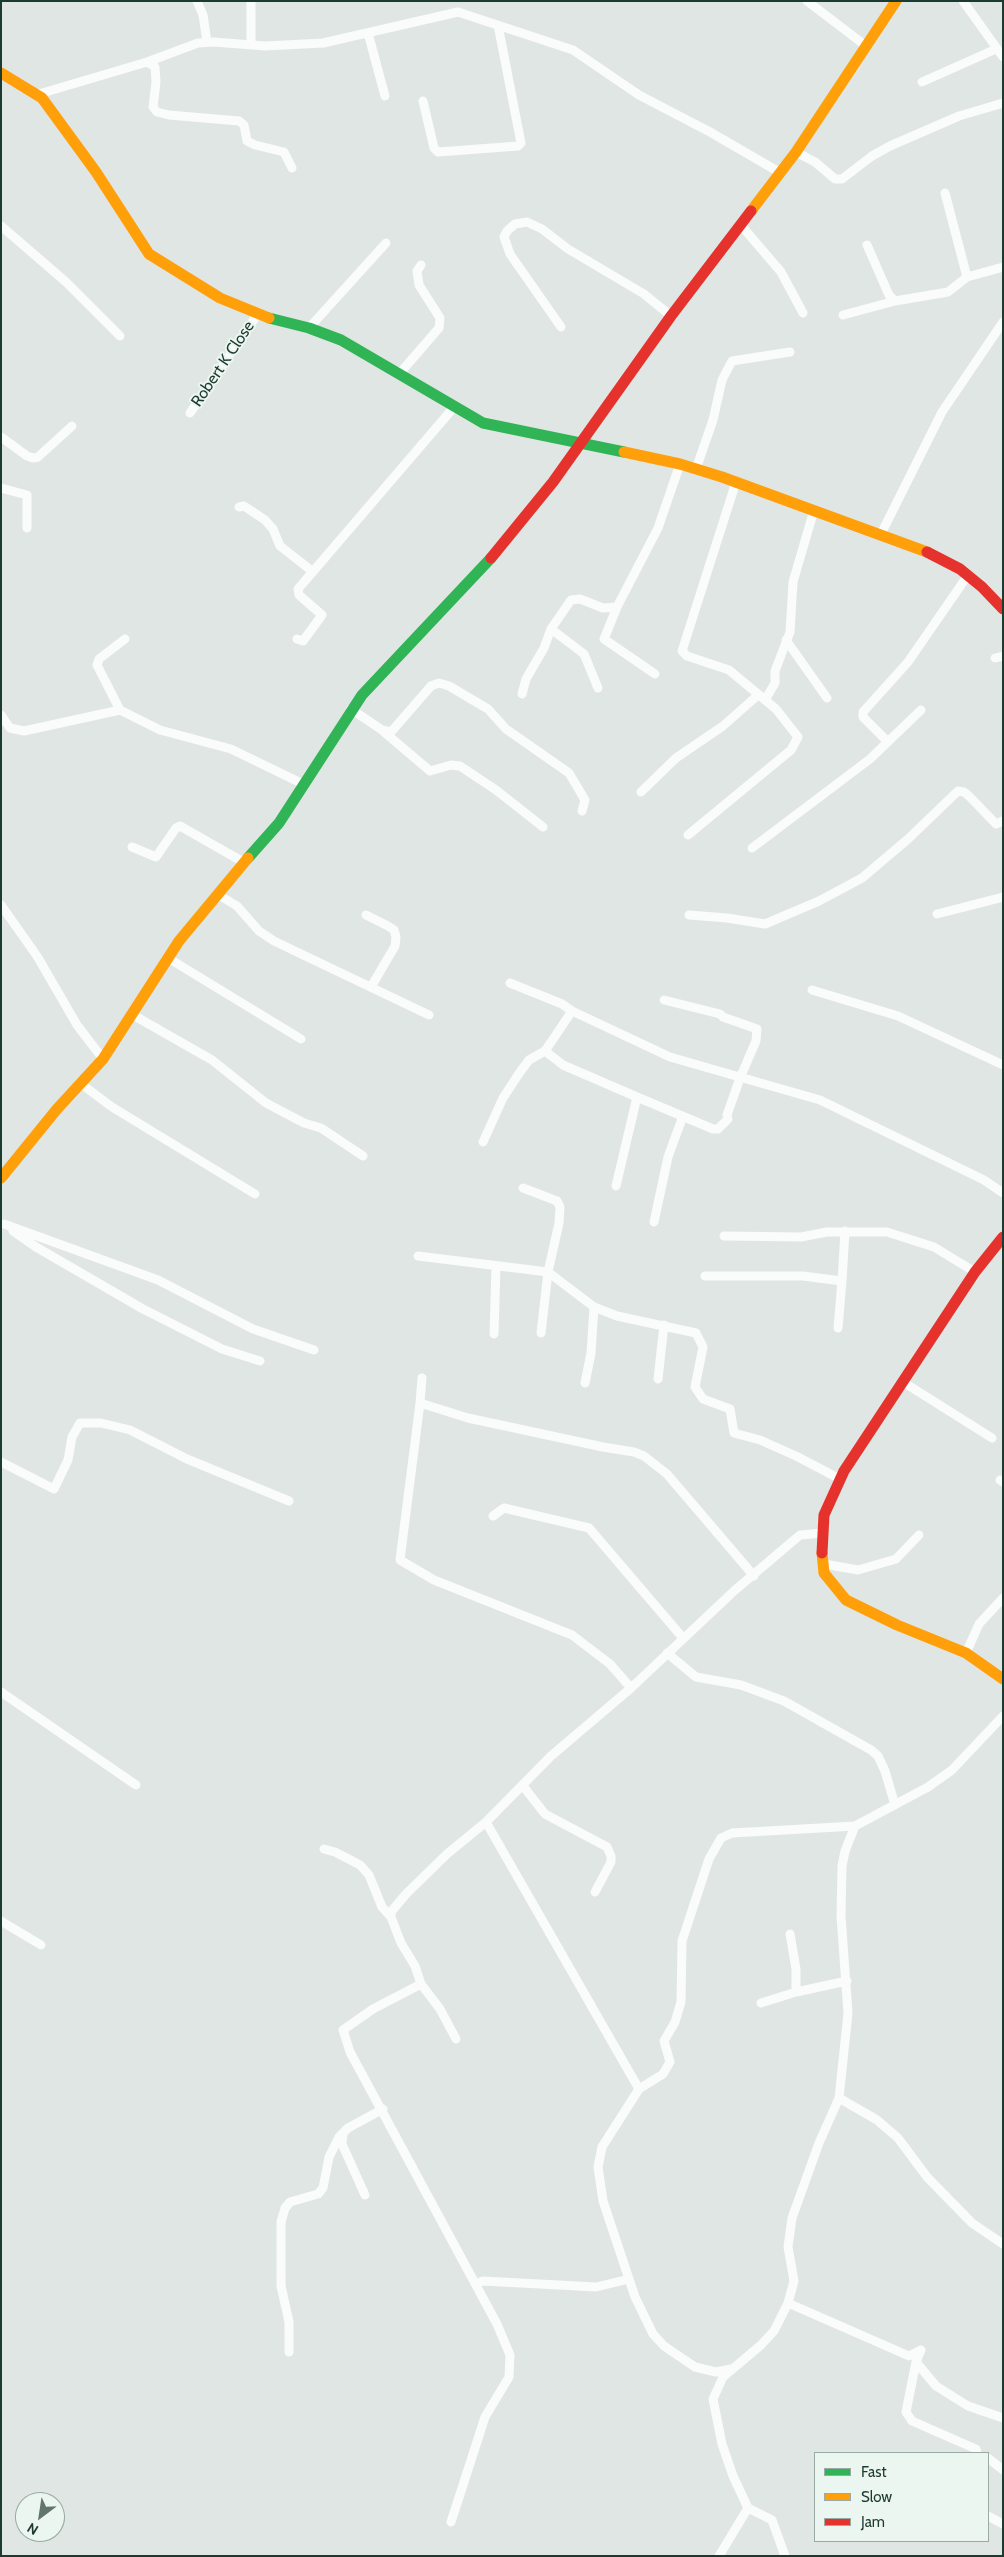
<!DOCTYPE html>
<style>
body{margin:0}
#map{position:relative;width:1004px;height:2557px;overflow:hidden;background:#e0e6e3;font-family:Cabin,sans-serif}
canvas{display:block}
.frame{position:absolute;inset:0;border:2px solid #1d3a31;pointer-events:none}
.legend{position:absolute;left:814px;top:2452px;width:175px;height:90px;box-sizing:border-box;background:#ecf6f1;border:1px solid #99aba4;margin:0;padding:6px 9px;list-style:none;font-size:15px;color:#1d3a31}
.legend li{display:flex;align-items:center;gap:10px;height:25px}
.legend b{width:25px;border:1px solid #99aba4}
.north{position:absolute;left:15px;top:2492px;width:50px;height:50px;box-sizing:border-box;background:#ecf6f1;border:1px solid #99aba4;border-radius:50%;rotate:211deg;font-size:14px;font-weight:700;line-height:20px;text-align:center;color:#1d3a31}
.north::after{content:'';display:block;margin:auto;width:18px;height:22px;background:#61766f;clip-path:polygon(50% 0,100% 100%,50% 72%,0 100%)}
</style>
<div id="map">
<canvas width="1004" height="2557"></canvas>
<div class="frame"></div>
<ul class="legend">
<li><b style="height:6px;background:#30b455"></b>Fast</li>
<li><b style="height:6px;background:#ff9f0a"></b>Slow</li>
<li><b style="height:6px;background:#e5322d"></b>Jam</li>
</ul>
<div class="north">N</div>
</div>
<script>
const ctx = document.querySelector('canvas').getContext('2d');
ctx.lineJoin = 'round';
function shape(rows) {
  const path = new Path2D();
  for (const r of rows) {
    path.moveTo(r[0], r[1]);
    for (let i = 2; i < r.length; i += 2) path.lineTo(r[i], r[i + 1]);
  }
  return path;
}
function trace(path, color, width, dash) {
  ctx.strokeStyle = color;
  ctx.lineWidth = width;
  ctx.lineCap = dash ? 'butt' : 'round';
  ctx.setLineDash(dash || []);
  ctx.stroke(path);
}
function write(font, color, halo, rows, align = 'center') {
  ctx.font = font + ' Cabin,sans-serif';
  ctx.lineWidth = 4;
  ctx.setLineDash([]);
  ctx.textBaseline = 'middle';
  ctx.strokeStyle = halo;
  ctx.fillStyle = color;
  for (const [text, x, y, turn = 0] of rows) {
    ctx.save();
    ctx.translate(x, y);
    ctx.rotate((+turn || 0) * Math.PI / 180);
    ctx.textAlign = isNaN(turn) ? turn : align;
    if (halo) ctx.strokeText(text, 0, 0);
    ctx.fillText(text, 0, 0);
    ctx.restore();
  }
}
const street = shape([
 [197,1,203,15,207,42],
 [251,1,251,45],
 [807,1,866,46],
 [963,1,1003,57],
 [368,33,385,96],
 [147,62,155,67,156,82,153,107,157,112,169,115,239,121,244,125,247,141,255,145,284,152,292,168],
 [922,82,996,49],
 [39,94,147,62,198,43,214,42,265,46,323,43,458,12,573,50,639,95,710,132,779,172],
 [423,101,434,148,438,152,518,146,521,143,498,25],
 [796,152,815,162,835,179,842,179,872,156,890,146,959,116,1003,103],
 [945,193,967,277],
 [740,224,781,272,803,313],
 [1,226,66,282,120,336],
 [867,245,889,295,895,301,948,292,967,277,1003,267],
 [843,315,895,301],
 [561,327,510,254,504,237,507,231,515,224,527,222,542,229,568,249,644,294,671,316],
 [309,328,386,243],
 [400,373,439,328,440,318,419,285,417,271,421,265],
 [190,413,257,315],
 [1,437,27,456,33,458,38,457,72,426],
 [696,469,713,420,722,380,732,361,790,352],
 [1,488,27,495,27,528],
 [239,507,244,506,265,520,273,529,280,546,312,571],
 [881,534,942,412,1003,322],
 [617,607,604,639,655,674],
 [551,629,584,654,598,688],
 [297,639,303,641,322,615,299,595,298,589,455,406],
 [786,640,827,698],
 [995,658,1003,656],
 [522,694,526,679,544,648,551,629,571,600,580,599,603,608,617,607,658,528,680,464],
 [765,700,775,683,775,671,790,632,793,582,814,510],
 [351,709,382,730,391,732,431,686,439,683,449,686,488,709,506,729,569,773,585,800,582,811],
 [120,710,97,665,99,659,125,639],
 [1,715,10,728,24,731,120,710,160,730,231,749,303,784],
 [383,731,430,771,451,765,460,766,496,790,543,827],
 [888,742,863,717,863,712,908,662,968,575],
 [641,792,676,758,723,726,758,695],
 [688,835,791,750,798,737,776,709,729,670,687,656,682,651,736,482],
 [132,847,156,857,176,828,180,826,245,863],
 [752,848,870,759,921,710],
 [217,894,237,906,259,931,274,941,429,1015],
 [1,905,37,956,77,1025,103,1059],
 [937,914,1003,897],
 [366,915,388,926,394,930,396,937,395,946,371,987],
 [689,915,727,918,765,924,819,901,862,878,908,839,958,791,964,792,969,796,996,824,1003,821],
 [168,958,301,1039],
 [510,983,562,1004,572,1011],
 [812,990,898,1016,1003,1065],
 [133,1015,212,1060,266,1103,304,1123,321,1128,363,1156],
 [545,1051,563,1065,637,1097,713,1129,718,1129,728,1119,727,1115,740,1078,756,1041,757,1029,723,1017,720,1014,664,1000],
 [80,1083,112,1107,255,1194],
 [483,1142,503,1098,520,1072,529,1060,545,1051,572,1011,670,1057,820,1100,984,1180,1003,1193],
 [616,1186,637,1097],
 [523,1188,557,1201,560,1207,559,1223,548,1272,541,1333],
 [654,1222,668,1157,683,1116],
 [4,1224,158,1280,253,1329,314,1350],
 [13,1231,36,1247,143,1309,222,1349,260,1361],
 [724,1236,801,1237,827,1232,887,1232,934,1247,975,1272],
 [418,1256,548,1272,594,1307,617,1316,696,1333,703,1347,695,1387,703,1399,730,1409,734,1433,760,1440,796,1456,840,1479],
 [705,1276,803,1276,842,1281,845,1231],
 [838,1328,842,1281],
 [494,1334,496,1267],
 [422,1378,420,1403,468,1418,603,1447,634,1452,644,1456,667,1474,754,1576],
 [658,1379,664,1325],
 [903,1382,992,1438],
 [585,1383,591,1353,594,1307],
 [420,1403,400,1560,434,1580,572,1635,610,1664,631,1688],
 [1,1462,54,1489,68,1460,72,1437,80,1423,101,1423,130,1430,187,1459,289,1501],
 [1000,1480,1003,1482],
 [493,1516,504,1508,589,1528,683,1638],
 [824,1564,858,1570,896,1559,919,1535],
 [667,1653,696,1677,741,1685,784,1701,871,1750,878,1756,885,1771,895,1805],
 [966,1653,979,1624,1003,1598],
 [1,1692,136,1785],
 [523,1786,545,1814,607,1847,611,1856,611,1862,595,1892],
 [486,1822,639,2089],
 [324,1849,335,1852,360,1865,369,1875,382,1907,391,1917],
 [1,1921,41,1945],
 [790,1934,796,1969,796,1992],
 [421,1984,440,2009,456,2039],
 [761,2003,796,1992,847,1981],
 [839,2098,877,2120,898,2138,927,2177,972,2223,1003,2244],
 [343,2133,342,2144,365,2195],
 [475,2284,483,2281,596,2287,629,2279],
 [788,2303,909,2356,921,2350],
 [921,2350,916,2362,906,2412,912,2421,976,2449,977,2453],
 [289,2352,289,2322,281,2286,281,2222,285,2208,290,2202,318,2194,323,2188,329,2157,339,2137,348,2128,383,2109],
 [916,2362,936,2386,968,2406,1003,2418],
 [731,2369,716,2372,695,2367,664,2346,653,2334,635,2297,603,2201,598,2167,602,2147,639,2089,663,2074,670,2062,664,2041,675,2022,681,2002,682,1941,709,1859,721,1838,732,1833,855,1826],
 [988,2458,1003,2470],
 [988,2516,1003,2524],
 [451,2522,485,2417,509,2377,510,2355,497,2324,350,2052,343,2030,373,2009,421,1984,415,1966,401,1943,391,1917,391,1912,406,1894,447,1854,486,1822,551,1756,631,1688,734,1591,800,1535,823,1533],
 [719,2556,748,2508],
 [785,2556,772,2520,748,2508,733,2476,722,2444,713,2399,723,2377,761,2345,774,2331,788,2303,794,2281,788,2247,792,2218,819,2143,839,2098,848,2013,841,1916,842,1866,845,1851,855,1826,928,1787,952,1770,1003,1716]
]);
const fast = shape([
 [269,318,309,328,341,340,483,423,624,452],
 [248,858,279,823,362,695,491,558]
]);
const slow = shape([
 [1,73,42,98,96,172,149,254,220,298,269,318],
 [751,211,796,152,896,1],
 [624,452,680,464,722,477,927,552],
 [1,1178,57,1109,103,1059,179,941,248,858],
 [822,1553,824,1573,846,1600,897,1625,966,1653,1003,1679]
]);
const jam = shape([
 [927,552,960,569,982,587,1003,609],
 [491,558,553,482,671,316,751,211],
 [822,1553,824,1515,844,1471,975,1272,1003,1237]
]);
const streetNames = [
 ["Robert K Close",223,364,-56]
];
trace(street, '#fafbfb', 9);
trace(fast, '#30b455', 11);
trace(slow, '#ff9f0a', 11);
trace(jam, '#e5322d', 11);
write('16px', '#1d3a31', '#ecf6f1', streetNames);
</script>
